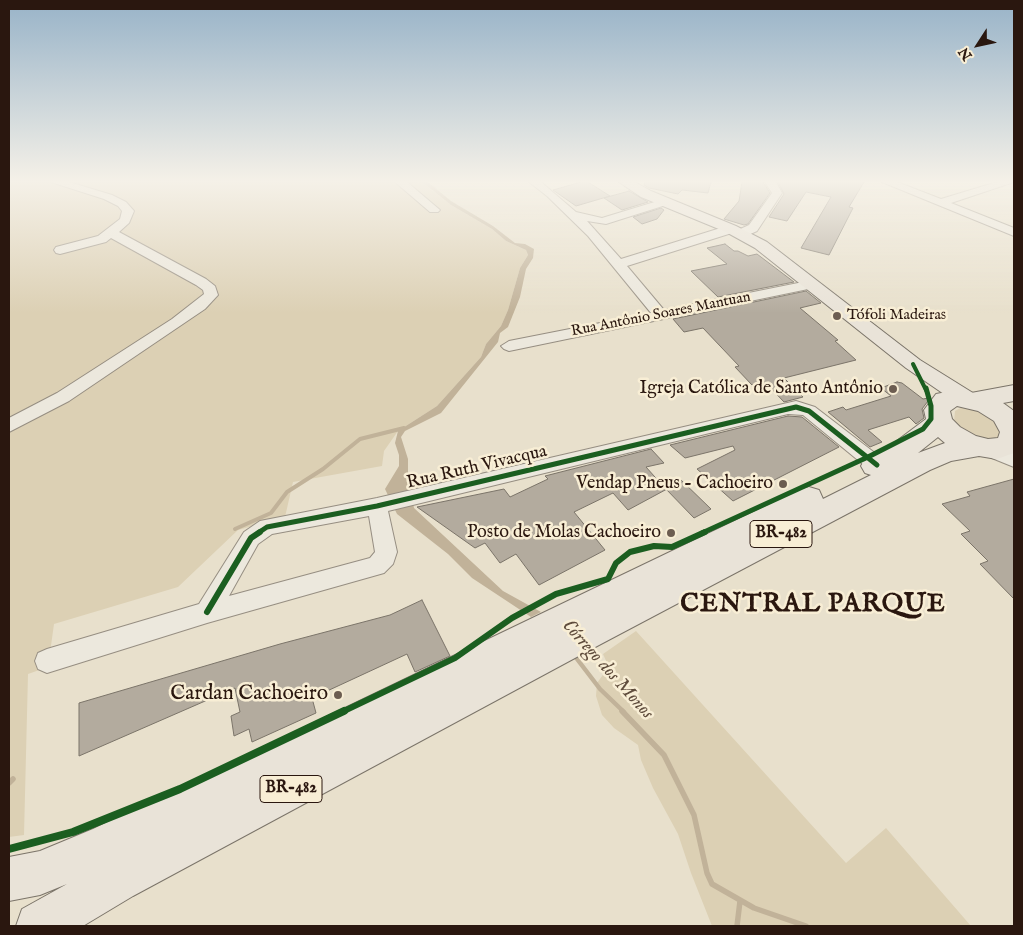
<!DOCTYPE html>
<meta charset="utf-8">
<style>
body{margin:0}
#map{position:relative;width:1023px;height:935px;overflow:hidden;background:#e8e0cc;font-family:"IM FELL English",serif}
canvas{display:block}
.frame{position:absolute;inset:0;border:10px solid #2a170f;pointer-events:none}
.north{position:absolute;left:953px;top:20px;width:50px;height:50px;-webkit-text-stroke:4px #f8eed5;paint-order:stroke;rotate:235deg;font-size:14px;font-weight:700;line-height:20px;text-align:center;color:#2a170f}
.north::after{content:'';display:block;margin:auto;width:18px;height:22px;background:#2a170f;clip-path:polygon(50% 0,100% 100%,50% 72%,0 100%)}
</style>
<div id="map">
<canvas width="1023" height="935"></canvas>
<div class="frame"></div>
<div class="north">N</div>
</div>
<script>
const ctx = document.querySelector('canvas').getContext('2d');
ctx.lineJoin = 'round';
function fillPath(path, color) {
  ctx.fillStyle = color;
  ctx.fill(path, 'evenodd');
}
function shape(rows) {
  const path = new Path2D();
  for (const r of rows) {
    path.moveTo(r[0], r[1]);
    for (let i = 2; i < r.length; i += 2) path.lineTo(r[i], r[i + 1]);
  }
  return path;
}
function trace(path, color, width, dash) {
  ctx.strokeStyle = color;
  ctx.lineWidth = width;
  ctx.lineCap = dash ? 'butt' : 'round';
  ctx.setLineDash(dash || []);
  ctx.stroke(path);
}
function write(font, color, halo, rows, align = 'center') {
  ctx.font = font + ' "IM FELL English",serif';
  ctx.lineWidth = 5;
  ctx.setLineDash([]);
  ctx.textBaseline = 'middle';
  ctx.strokeStyle = halo;
  ctx.fillStyle = color;
  for (const [text, x, y, turn = 0] of rows) {
    ctx.save();
    ctx.translate(x, y);
    ctx.rotate((+turn || 0) * Math.PI / 180);
    ctx.textAlign = isNaN(turn) ? turn : align;
    if (halo) ctx.strokeText(text, 0, 0);
    ctx.fillText(text, 0, 0);
    ctx.restore();
  }
}
const green = shape([
 [9,182,416,182,423,183,451,205,492,229,506,241,526,250,528,255,520,268,508,310,501,326,486,344,481,357,437,406,398,431,384,451,382,466,293,482,285,517,238,530,178,587,54,624,48,667,28,674,24,835,9,837],
 [962,407,972,407,1000,423,1001,439,974,439,954,422,955,411],
 [636,631,846,863,886,828,971,926,712,926,691,873,678,834,653,788,641,760,638,745,614,728,602,715,596,696,597,683,605,672,607,663,603,654]
]);
const water = shape([
 [422,182,428,182,451,201,493,226,515,243,525,244,534,249,533,258,526,269,520,297,508,327,500,333,498,342,441,413,405,431,401,437,408,459,408,480,414,508,503,591,541,612,531,617,472,578,448,554,397,514,385,489,399,466,399,455,395,443,398,431,437,406,481,357,486,344,501,326,508,310,520,268,528,255,526,250,506,241,492,229,451,205]
]);
const streamFar2 = shape([
 [235,529,271,513,287,492,323,469,360,439,404,428]
]);
const streamFar1 = shape([
 [574,655,600,689,624,712]
]);
const stream = shape([
 [622,711,664,755,694,815,707,873,712,884,754,908,806,926],
 [9,783,13,779],
 [737,926,740,901]
]);
const building = shape([
 [581,182,588,182,610,196,576,206,553,190,581,182],
 [645,182,711,182,708,193,682,190,678,194,649,188,644,185,645,182],
 [742,182,763,182,770,193,748,224,744,225,724,219,739,201,742,182],
 [778,182,864,182,849,207,853,208,829,255,801,248,831,197,806,192,787,221,769,217,784,194,778,182],
 [629,191,648,202,622,210,604,198,629,191],
 [661,208,664,210,657,219,642,224,633,217,661,208],
 [725,244,734,251,738,251,748,256,757,254,794,282,718,297,691,271,727,264,707,248,725,244],
 [806,291,821,303,800,308,838,340,835,341,856,360,784,378,803,397,784,402,765,382,752,385,735,367,739,366,703,328,684,332,673,319,806,291],
 [897,382,902,383,923,399,928,398,928,401,922,409,924,418,916,424,909,417,868,430,882,442,870,447,828,412,843,407,846,410,891,396,881,388,897,382],
 [788,416,802,417,839,447,733,501,697,469,735,450,733,446,685,458,670,445,788,416],
 [651,449,664,463,646,467,663,486,679,478,711,509,694,518,664,487,667,489,628,510,613,493,574,512,605,550,539,585,516,554,500,563,485,543,475,548,417,507,504,489,510,497,548,479,545,476,651,449],
 [1014,479,1014,599,980,564,988,561,961,534,970,531,942,504,970,496,967,492,1014,479],
 [422,600,450,656,415,672,407,654,312,698,316,713,252,742,249,729,234,736,231,716,240,712,235,688,79,756,79,703,280,644,390,615,422,600]
]);
const minor = shape([
 [51,182,69,182,112,195,126,202,134,211,129,223,119,232,206,279,215,286,218,295,205,309,69,401,9,432,9,418,57,393,172,319,204,294,203,290,196,285,111,238,106,242,60,254,56,253,54,250,56,247,98,236,120,219,122,211,118,206,104,199,51,182],
 [395,182,407,182,440,210,438,212,430,212,395,182],
 [529,182,541,182,576,212,602,218,661,200,669,200,669,204,606,224,587,221,621,259,727,226,735,226,735,232,627,266,664,310,813,280,820,284,813,288,509,351,504,349,501,346,509,341,651,313,588,236,547,196,529,182],
 [765,182,776,182,782,193,757,231,744,237,736,237,734,234,736,231,749,225,772,193,765,182],
 [882,182,897,182,941,199,997,182,1014,182,951,203,1014,228,1014,236,882,182],
 [796,401,815,407,884,460,886,465,884,470,877,472,870,470,803,415,788,414,388,511,397,552,393,564,384,573,207,623,47,673,38,669,35,661,38,653,47,649,199,604,244,532,260,521,377,498,796,401],
 [369,516,375,552,370,558,229,596,258,544,272,534,369,516],
 [988,442,1014,452,1014,467,982,454,979,449,982,444,988,442]
]);
const major = shape([
 [619,182,635,182,651,191,736,226,767,242,920,360,973,393,976,398,973,403,965,405,957,403,906,368,755,248,726,232,641,197,619,182]
]);
const highway = shape([
 [1014,385,1014,401,1003,403,1014,411,1014,453,997,459,979,456,951,461,930,470,599,645,133,896,83,926,16,926,22,909,67,884,40,895,9,901,9,857,40,851,93,829,799,490,809,487,819,490,823,499,871,475,865,473,861,466,865,459,894,443,926,419,924,410,936,394,957,390,971,393,1014,385],
 [957,406,978,411,994,421,1000,432,998,438,988,439,976,436,960,427,952,419,950,411,957,406],
 [938,437,945,443,918,453,938,437]
]);
const cyclewayFar3 = shape([
 [913,364,926,390]
]);
const cyclewayFar2 = shape([
 [258,533,267,527,377,506,796,407,809,411,877,465],
 [702,533,868,457,923,429,931,419,931,406,926,388]
]);
const cyclewayFar1 = shape([
 [207,612,251,538,260,532],
 [342,712,455,658,512,618,556,594,608,579,616,563,630,552,654,546,672,547,705,532]
]);
const cycleway = shape([
 [9,849,73,832,180,789,344,711]
]);
const markers = [
 [837,316,5,"#6c5d51"],
 [893,389,5,"#6c5d51"],
 [783,484,5,"#6c5d51"],
 [671,533,5,"#6c5d51"],
 [338,695,5,"#6c5d51"]
];
const farStreetnames = [
 ["Rua Antônio Soares Mantuan",661,315,-11]
];
const farPoinames = [
 ["Tófoli Madeiras",847,316]
];
const shields = [
 [781,534,62],
 [291,789,62]
];
const shieldNames = [
 ["BR-482",781,534],
 ["BR-482",291,789]
];
const poiNames = [
 ["Igreja Católica de Santo Antônio",883,389],
 ["Vendap Pneus - Cachoeiro",773,484],
 ["Posto de Molas Cachoeiro",661,533]
];
const streetNames = [
 ["Rua Ruth Vivacqua",477,468,-13]
];
const waterNames = [
 ["Córrego dos Monos",607,670,48]
];
const nearPoinames = [
 ["Cardan Cachoeiro",328,695]
];
const nearDistrictnames = [
 ["CENTRAL PARQUE",813,606]
];
fillPath(green, '#dcd0b4');
fillPath(water, '#c1b299');
trace(streamFar2, '#c1b299', 4);
trace(streamFar1, '#c1b299', 4.5);
trace(stream, '#c1b299', 5.5);
fillPath(building, '#b3ab9e');
trace(building, '#7b7469', 1);
trace(minor, '#968e82', 2);
trace(major, '#7b7469', 2);
trace(highway, '#7b7469', 2);
fillPath(minor, '#ece8dd');
fillPath(major, '#e9e3d8');
fillPath(highway, '#e9e3d8');
trace(cyclewayFar3, '#1b5e20', 4);
trace(cyclewayFar2, '#1b5e20', 5);
trace(cyclewayFar1, '#1b5e20', 6);
trace(cycleway, '#1b5e20', 8);
const sky = ctx.createLinearGradient(0, 0, 0, 313);
sky.addColorStop(0, '#98b3c8');
sky.addColorStop(0.58, '#f5f1e8');
sky.addColorStop(1, '#f5f1e800');
ctx.fillStyle = sky;
ctx.fillRect(0, 0, 1023, 313);
for (const [x, y, r, color] of markers) {
  const dot = new Path2D();
  dot.arc(x, y, r, 0, 2 * Math.PI);
  ctx.fillStyle = color;
  ctx.fill(dot);
  trace(dot, '#f8eed5', 2);
}
write('15px', '#2a170f', '#f8eed5', farStreetnames);
write('15px', '#2a170f', '#f8eed5', farPoinames, 'left');
for (const [x, y, w] of shields) {
  const box = new Path2D();
  box.roundRect(x - w / 2, y - 13.5, w, 27, 4);
  ctx.fillStyle = '#f8eed5';
  ctx.fill(box);
  trace(box, '#2a170f', 1);
}
write('bold 16px', '#2a170f', null, shieldNames);
write('18px', '#2a170f', '#f8eed5', poiNames, 'right');
write('18px', '#2a170f', '#f8eed5', streetNames);
write('italic 19px', '#604d3d', '#f8eed5', waterNames);
write('21px', '#2a170f', '#f8eed5', nearPoinames, 'right');
ctx.letterSpacing = '1px';
write('bold 26px', '#2a170f', '#f8eed5', nearDistrictnames);
ctx.letterSpacing = '0px';
</script>
